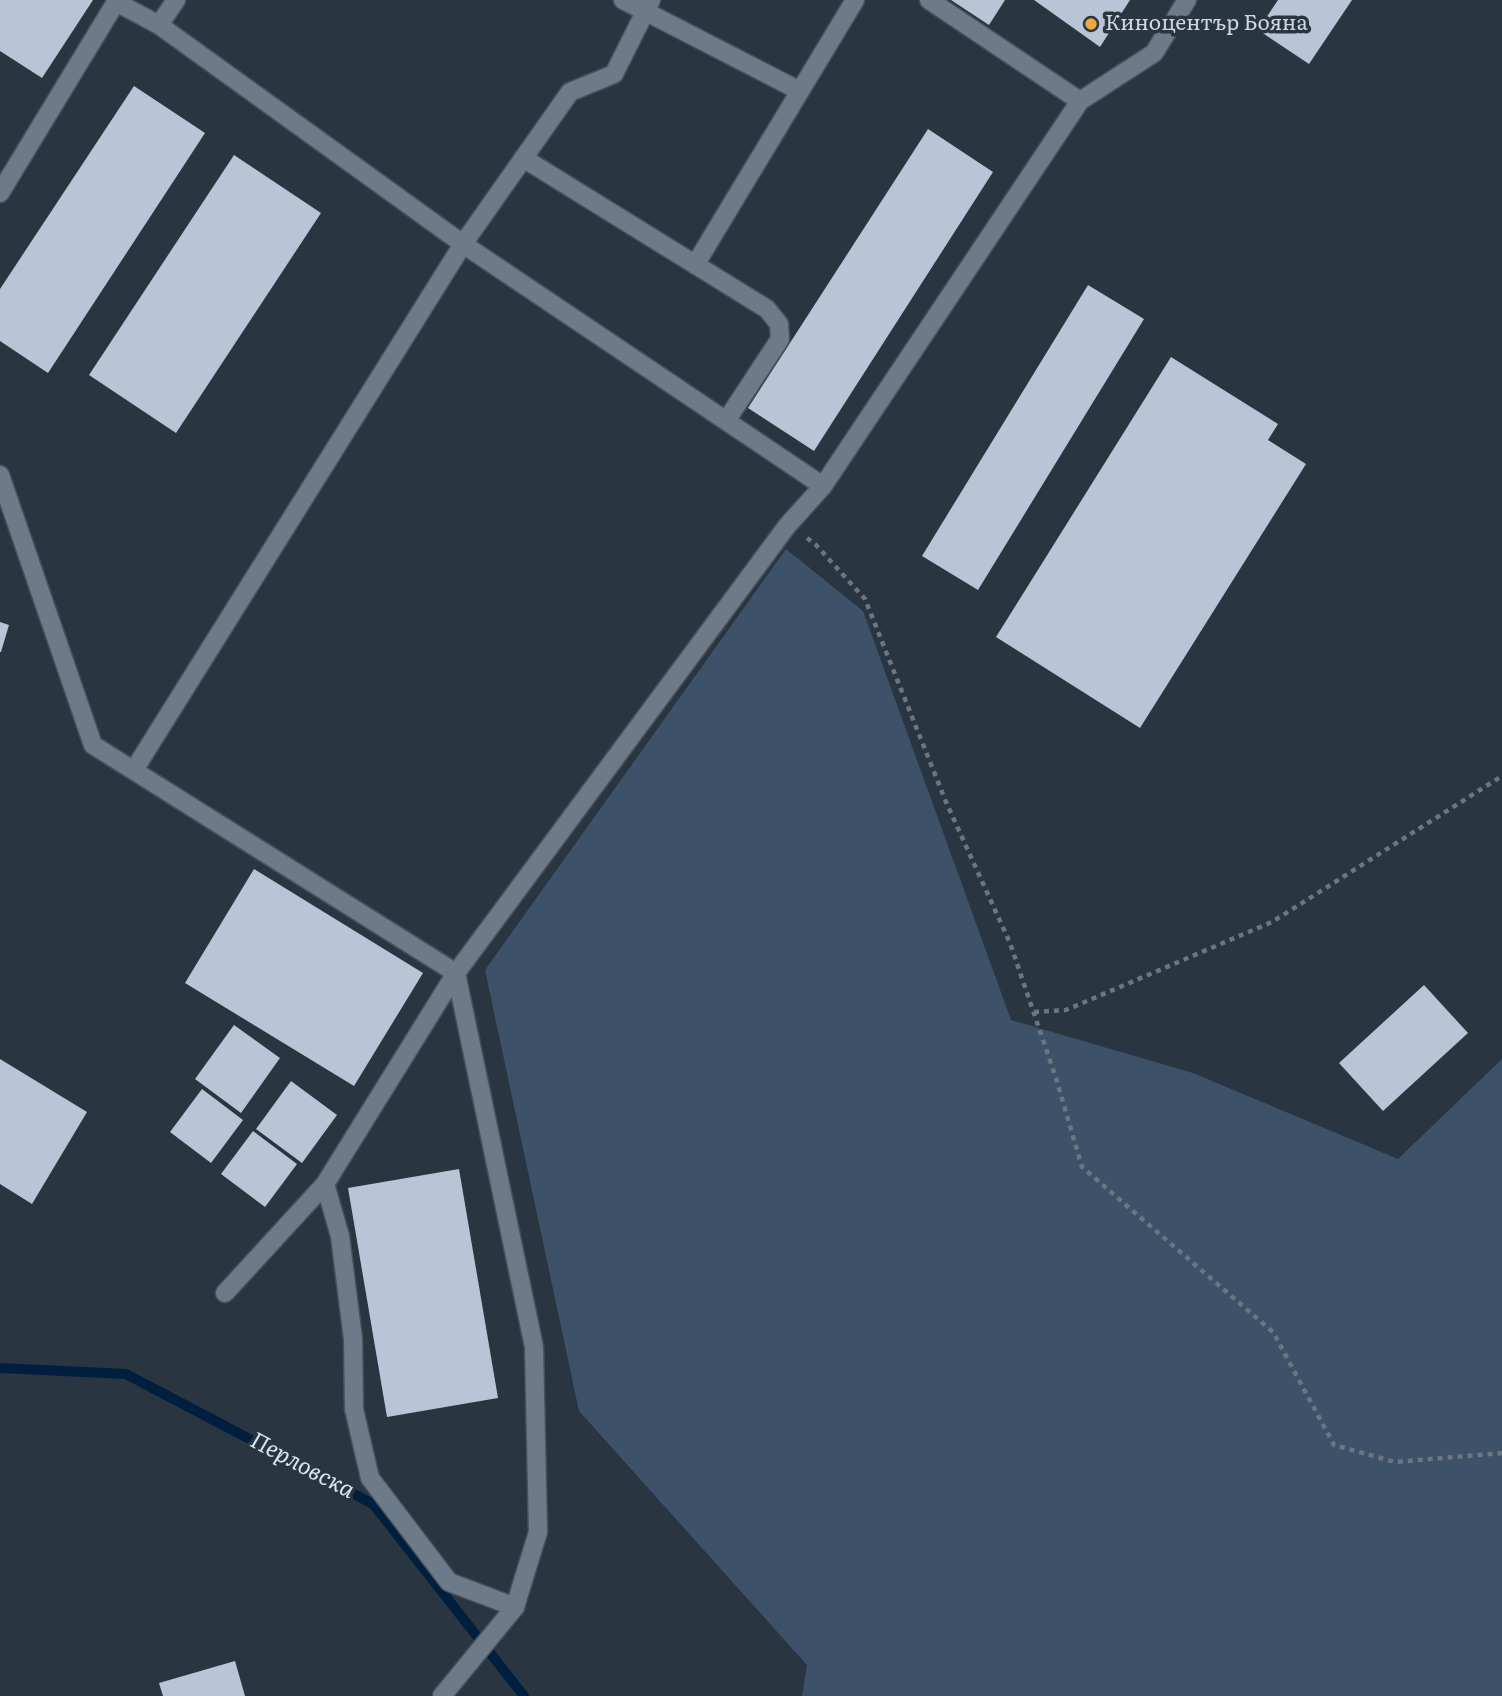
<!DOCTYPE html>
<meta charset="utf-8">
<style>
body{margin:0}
canvas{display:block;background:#293541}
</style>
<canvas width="1502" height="1696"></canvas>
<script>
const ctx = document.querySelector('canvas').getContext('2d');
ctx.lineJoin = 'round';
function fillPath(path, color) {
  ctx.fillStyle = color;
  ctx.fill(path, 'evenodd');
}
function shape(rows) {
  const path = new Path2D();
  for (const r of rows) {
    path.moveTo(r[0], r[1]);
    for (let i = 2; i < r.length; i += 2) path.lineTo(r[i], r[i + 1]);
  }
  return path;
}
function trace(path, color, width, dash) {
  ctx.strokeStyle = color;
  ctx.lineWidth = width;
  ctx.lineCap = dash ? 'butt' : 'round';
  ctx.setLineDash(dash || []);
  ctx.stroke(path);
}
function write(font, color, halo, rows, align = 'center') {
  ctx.font = font + ' Literata,serif';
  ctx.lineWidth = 7;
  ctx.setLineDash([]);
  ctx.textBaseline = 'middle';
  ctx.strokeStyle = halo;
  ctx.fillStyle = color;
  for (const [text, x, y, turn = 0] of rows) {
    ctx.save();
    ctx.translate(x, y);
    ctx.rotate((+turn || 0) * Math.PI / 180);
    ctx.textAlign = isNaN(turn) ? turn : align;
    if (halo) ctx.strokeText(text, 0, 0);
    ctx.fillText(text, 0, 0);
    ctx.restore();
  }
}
const green = shape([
 [786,549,863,611,1011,1020,1193,1073,1398,1159,1502,1059,1502,1696,802,1696,807,1665,579,1411,485,970]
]);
const stream = shape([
 [0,1368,126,1374,373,1504,524,1696]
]);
const building = shape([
 [0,0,93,0,42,78,0,51],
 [951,0,1005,0,989,25],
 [1034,0,1130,0,1100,47],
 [1278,0,1352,0,1309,64,1258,30],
 [134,86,205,133,48,373,0,341,0,289],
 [928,129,993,172,814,451,748,408],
 [234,155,321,213,176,433,89,375],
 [1088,285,1144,319,978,590,922,556],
 [1171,357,1278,424,1268,440,1306,464,1140,728,996,637],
 [0,622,9,625,1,652,0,652],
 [254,869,423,973,354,1086,185,983],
 [1424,985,1468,1033,1383,1111,1339,1063],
 [234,1025,280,1058,241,1113,195,1079],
 [0,1059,87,1112,32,1204,0,1184],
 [291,1081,337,1115,302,1163,256,1129],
 [202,1089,243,1120,211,1163,170,1132],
 [253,1131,297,1164,265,1207,221,1174],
 [459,1169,498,1398,387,1417,348,1188],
 [235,1661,245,1696,163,1696,159,1683]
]);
const path = shape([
 [807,538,816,545,865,599,946,802,1010,943,1056,1078,1082,1167,1273,1332,1334,1445,1395,1462,1502,1453],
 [1034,1012,1066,1010,1272,922,1502,776]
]);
const lane = shape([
 [623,0,800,91],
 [929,0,1080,101],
 [159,25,176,0],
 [523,158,767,309,779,324,780,339,726,421],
 [0,193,116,2,159,25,463,244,823,486,1080,101,1154,53,1187,0],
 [695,265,855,0],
 [0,475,93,745,456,973,325,1184,225,1293],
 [134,770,463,244,570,92,614,74,651,0],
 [325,1184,340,1236,353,1339,354,1409,370,1478,449,1582,515,1607]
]);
const street = shape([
 [442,1696,515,1607,538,1532,534,1347,456,973,787,526,823,486]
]);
const markers = [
 [1091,24,7,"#f1a63f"]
];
const poiNames = [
 ["Киноцентър Бояна",1105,24]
];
const waterNames = [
 ["Перловска",302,1466,28]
];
fillPath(green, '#3d5269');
trace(stream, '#001f3f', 10);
fillPath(building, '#b7c5d6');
trace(lane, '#46505b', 21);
trace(street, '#46505b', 21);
trace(path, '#6b7680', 4.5, [5, 5]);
trace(lane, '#6d7a89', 18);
trace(street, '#6d7a89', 18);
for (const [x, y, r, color] of markers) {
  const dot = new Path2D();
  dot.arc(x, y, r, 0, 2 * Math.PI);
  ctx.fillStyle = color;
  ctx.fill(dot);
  trace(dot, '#293541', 2.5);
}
write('21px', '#cfd7df', '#293541', poiNames, 'left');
write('italic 23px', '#dae5f2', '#293541', waterNames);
</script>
